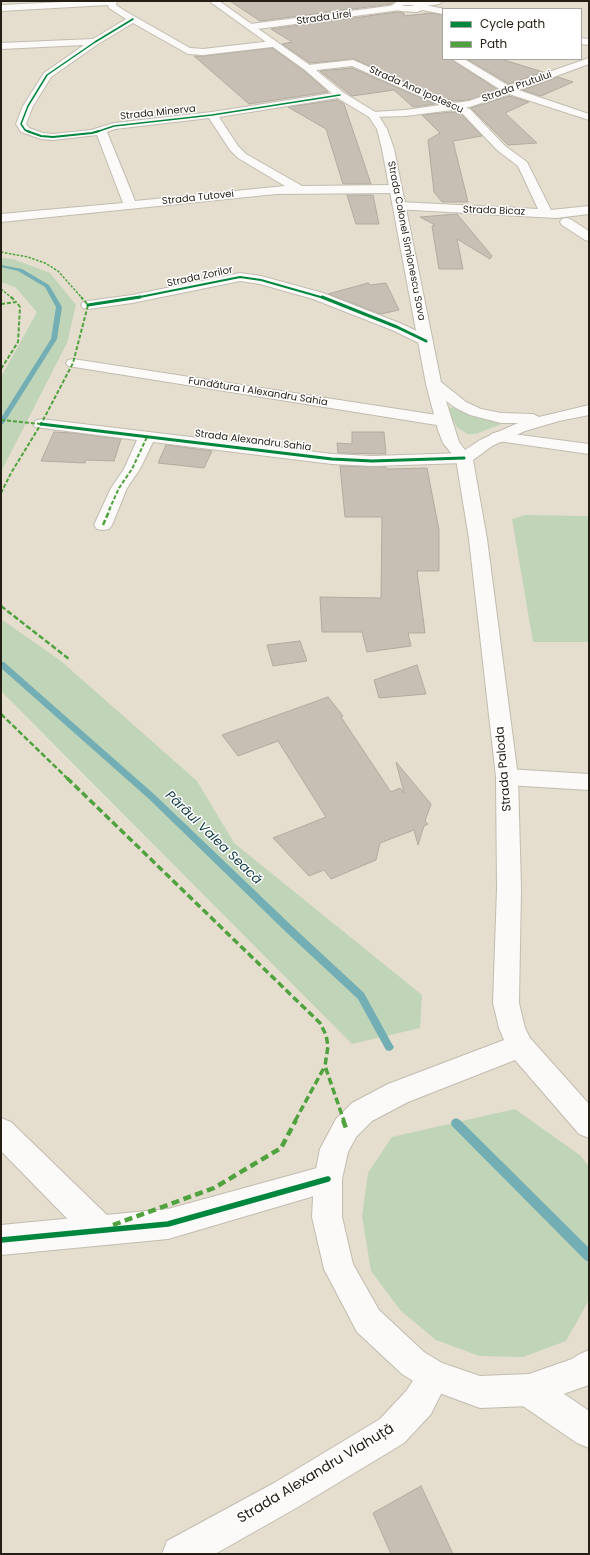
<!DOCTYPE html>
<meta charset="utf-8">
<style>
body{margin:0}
#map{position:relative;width:590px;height:1555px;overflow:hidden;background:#e5dece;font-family:Poppins,sans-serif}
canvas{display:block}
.frame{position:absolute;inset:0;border:2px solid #241e14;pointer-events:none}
.legend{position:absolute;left:442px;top:8px;width:140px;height:52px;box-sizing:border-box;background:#fff;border:1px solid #a7a5a1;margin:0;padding:5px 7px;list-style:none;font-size:12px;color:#241e14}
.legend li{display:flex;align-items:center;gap:8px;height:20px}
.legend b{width:20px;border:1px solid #a7a5a1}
</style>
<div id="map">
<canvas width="590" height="1555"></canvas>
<div class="frame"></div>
<ul class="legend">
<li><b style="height:5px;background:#00873e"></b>Cycle path</li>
<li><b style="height:5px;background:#50a23f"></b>Path</li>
</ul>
</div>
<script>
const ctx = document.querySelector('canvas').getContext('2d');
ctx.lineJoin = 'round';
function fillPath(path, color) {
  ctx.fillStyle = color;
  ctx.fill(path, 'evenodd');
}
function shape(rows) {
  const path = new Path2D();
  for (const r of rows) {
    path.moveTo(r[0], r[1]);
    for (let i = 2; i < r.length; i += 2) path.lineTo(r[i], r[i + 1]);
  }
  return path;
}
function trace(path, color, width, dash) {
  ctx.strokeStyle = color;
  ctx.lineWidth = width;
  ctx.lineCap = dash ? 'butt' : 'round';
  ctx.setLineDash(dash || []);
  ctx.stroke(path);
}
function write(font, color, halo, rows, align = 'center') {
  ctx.font = font + ' Poppins,sans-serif';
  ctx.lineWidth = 3;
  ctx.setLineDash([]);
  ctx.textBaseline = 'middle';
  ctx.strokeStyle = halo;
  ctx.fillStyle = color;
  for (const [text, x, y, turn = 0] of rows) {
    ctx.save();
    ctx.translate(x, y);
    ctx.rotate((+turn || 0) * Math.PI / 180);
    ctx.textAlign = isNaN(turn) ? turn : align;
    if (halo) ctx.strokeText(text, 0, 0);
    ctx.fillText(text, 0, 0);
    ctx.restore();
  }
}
const green = shape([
 [1,258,13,259,50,273,76,305,67,343,1,472,1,377,37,312,15,287,1,282],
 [454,407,464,412,504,423,476,434,467,434,457,427,451,417,449,408],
 [525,515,589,516,589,642,533,642,512,519],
 [1,619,61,661,197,781,234,843,422,995,420,1028,352,1044,1,691],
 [515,1109,581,1156,589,1167,589,1300,566,1341,523,1357,479,1356,436,1340,401,1311,371,1271,362,1216,368,1173,392,1137]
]);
const stream = shape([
 [1,265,22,269,49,285,62,307,57,339,4,423,1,425,1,418,51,339,56,307,45,287,18,271,1,267,1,265],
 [1,662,4,662,155,795,293,927,364,993,392,1044,394,1047,392,1050,389,1051,386,1050,358,999,287,933,149,799,1,668,1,662],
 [456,1118,460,1120,589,1248,589,1262,585,1260,452,1126,451,1123,452,1120,456,1118]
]);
const building = shape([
 [230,1,395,1,391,4,260,21,230,1],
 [398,12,404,13,404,16,431,13,443,15,443,59,451,59,498,90,469,100,454,101,437,96,354,59,310,63,282,44,292,42,271,29,398,12],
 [272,48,304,71,328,92,249,104,194,56,203,56,272,48],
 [467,59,501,59,543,72,509,84,467,59],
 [352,68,435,104,413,107,394,90,352,96,320,71,352,68],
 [558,77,573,82,541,96,523,90,558,77],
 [509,96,529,102,505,113,537,143,508,145,471,108,509,96],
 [337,100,344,104,371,184,343,184,326,129,288,107,337,100],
 [452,112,461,114,482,136,453,141,468,202,442,202,434,192,428,140,440,133,422,115,452,112],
 [347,195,373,195,379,224,356,224,347,195],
 [457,214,492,256,490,259,457,239,463,269,439,269,432,226,435,225,420,217,457,214],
 [368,283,370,285,386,283,399,310,381,314,328,294,368,283],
 [54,432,73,433,121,439,114,461,86,460,85,463,41,461,54,432],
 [352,432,384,432,386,454,338,453,337,443,352,444,352,432],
 [166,445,212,451,204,468,158,463,166,445],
 [340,466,386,467,387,469,427,468,439,530,439,571,417,571,425,633,408,633,411,646,367,652,362,632,322,632,320,597,381,598,382,517,345,517,340,466],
 [300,641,307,661,273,666,267,645,300,641],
 [417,665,426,694,379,698,374,680,417,665],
 [328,697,343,716,341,717,391,792,400,788,404,793,396,762,431,804,425,821,428,824,424,826,418,845,414,830,380,843,376,860,331,879,324,870,309,876,273,838,326,817,278,741,238,756,222,735,328,697],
 [421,1486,453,1554,391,1554,373,1513,421,1486]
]);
const minor = shape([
 [83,1,117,1,116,5,125,11,190,48,203,49,272,41,277,44,272,47,203,55,188,54,133,23,98,44,51,77,33,106,26,124,29,128,43,133,53,134,91,130,114,123,212,112,340,92,344,93,345,95,344,97,219,117,238,146,246,154,302,186,395,185,399,187,401,189,399,191,395,193,276,194,1,222,1,214,123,203,97,135,53,140,41,139,21,132,16,124,23,106,44,73,84,45,1,49,1,43,93,39,126,19,109,8,108,5,1,11,1,5,83,1],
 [209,118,230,150,238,158,285,186,135,201,107,132,115,129,209,118],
 [422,1,443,1,439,4,419,7,415,4,422,1],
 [397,5,401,8,400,10,250,30,246,27,250,24,397,5],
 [589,58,589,64,518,90,589,114,589,120,509,94,466,108,470,109,505,146,527,162,551,210,589,206,589,214,556,218,395,209,393,206,395,203,399,202,538,209,518,166,497,150,462,113,452,110,406,116,369,117,368,115,373,112,406,110,440,105,352,66,308,71,303,68,308,65,353,60,436,97,454,103,469,101,501,90,452,59,464,59,509,86,589,58],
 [566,218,570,219,589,231,589,241,585,240,562,225,560,222,562,219,566,218],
 [240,273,261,276,323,293,402,324,431,338,433,341,431,344,426,345,421,344,392,330,313,299,260,284,240,281,132,303,88,309,83,308,81,305,83,302,88,301,132,295,240,273],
 [73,359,443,416,449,418,451,421,449,424,443,426,68,366,66,363,68,360,73,359],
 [41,419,332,454,372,456,464,453,470,455,472,458,470,461,464,463,372,466,332,464,153,442,140,469,127,488,112,525,109,529,103,530,97,529,94,525,111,488,124,469,137,440,35,427,33,424,35,421,41,419],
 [497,432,589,444,589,454,491,440,489,437,491,434,497,432],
 [507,769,589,774,589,790,507,785,499,783,496,777,499,771,507,769],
 [1,1118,11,1122,111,1219,115,1230,111,1241,100,1245,89,1241,1,1151,1,1118],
 [529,1374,541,1378,589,1411,589,1448,577,1443,517,1402,513,1390,517,1378,529,1374]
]);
const tertiary = shape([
 [328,1165,338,1169,342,1179,338,1189,168,1239,1,1255,1,1225,168,1209,328,1165],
 [434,1360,445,1365,450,1376,431,1414,404,1443,298,1507,215,1554,162,1554,167,1541,274,1483,380,1419,407,1390,423,1365,434,1360]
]);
const secondary = shape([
 [209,1,219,1,311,66,344,93,377,113,387,129,394,149,441,382,466,402,481,409,501,413,533,414,539,417,589,405,589,415,559,421,525,431,492,446,473,460,487,539,518,777,521,889,519,1003,525,1028,530,1038,589,1104,589,1138,579,1134,515,1060,408,1102,372,1121,356,1137,348,1152,342,1179,342,1217,353,1264,379,1310,424,1352,442,1363,480,1376,529,1374,572,1359,578,1355,589,1350,589,1385,529,1406,480,1408,423,1387,402,1374,357,1332,324,1269,312,1217,314,1179,320,1149,336,1119,352,1103,388,1084,504,1040,499,1028,493,1003,497,889,496,777,469,539,456,459,443,443,438,430,426,384,382,149,377,129,369,117,336,97,305,70,209,1],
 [446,401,456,408,470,415,501,423,518,423,480,440,465,450,459,442,446,401],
 [398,1,418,1,425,5,445,9,443,9,443,14,422,10,417,12,400,11,391,6,398,1],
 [404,5,411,5,415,6,402,6,404,5],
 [581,38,589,39,589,45,581,44,581,38]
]);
const quietFar4 = shape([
 [1,252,28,257,45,263,58,271,82,298],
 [1,289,12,298]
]);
const quietFar3 = shape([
 [11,297,16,302],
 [1,304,16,302,20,307,18,342,1,369],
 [1,420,41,424],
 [1,493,11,473,41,424,73,363,88,305,81,297],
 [109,510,119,488,132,469,147,437]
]);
const quietFar2 = shape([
 [103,525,110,509],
 [1,606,69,659],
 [1,714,68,779]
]);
const quietFar1 = shape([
 [67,778,320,1023,326,1035,328,1046,325,1066,344,1121],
 [295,1121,325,1066]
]);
const quiet = shape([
 [343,1120,346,1128],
 [113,1225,214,1188,281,1148,296,1120]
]);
const cyclewayFar3 = shape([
 [30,132,25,130,21,124,28,106,47,75,95,42,133,19],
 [96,132,114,126,212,115,340,95]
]);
const cyclewayFar2 = shape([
 [27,131,41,136,53,137,92,133,99,131],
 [135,298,240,277,261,280,324,298]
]);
const cyclewayFar1 = shape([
 [322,297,397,327,426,341],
 [88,305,140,297],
 [41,424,332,459,372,461,464,458]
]);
const cycleway = shape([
 [1,1240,168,1224,328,1179]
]);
const farStreetnames = [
 ["Strada Lirei",324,18,-8],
 ["Strada Prutului",517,87,-20],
 ["Strada Ana Ipotescu",416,90,24],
 ["Strada Minerva",158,113,-6],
 ["Strada Tutovei",198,198,-6],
 ["Strada Bicaz",494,211,2],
 ["Strada Colonel Simionescu Sava",406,241,79],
 ["Strada Zorilor",200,277,-12],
 ["Fundătura I Alexandru Sahia",258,392,9],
 ["Strada Alexandru Sahia",253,441,7]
];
const streetNames = [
 ["Strada Paloda",504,769,-95]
];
const waterNames = [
 ["Pârâul Valea Seacă",213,838,44]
];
const nearStreetnames = [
 ["Strada Alexandru Vlahuță",316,1474,-31]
];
fillPath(green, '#c0d4b8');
fillPath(stream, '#72aeb3');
fillPath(building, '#c7bfb4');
trace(building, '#b2aa9f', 1);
trace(minor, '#c2bcb0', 2);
trace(tertiary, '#c2bcb0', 2);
trace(secondary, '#c2bcb0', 2);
fillPath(minor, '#fbfaf8');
fillPath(tertiary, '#fbfaf8');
fillPath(secondary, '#fbfaf8');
trace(quietFar4, '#50a23f', 1.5, [2.5, 1.5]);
trace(quietFar3, '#50a23f', 2, [4, 2]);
trace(quietFar2, '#50a23f', 2.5, [5.5, 2.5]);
trace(quietFar1, '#50a23f', 3.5, [7, 3.5]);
trace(quiet, '#50a23f', 4.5, [8, 4.5]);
trace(cyclewayFar3, '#00873e', 1.5);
trace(cyclewayFar2, '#00873e', 2);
trace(cyclewayFar1, '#00873e', 3);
trace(cycleway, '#00873e', 5.5);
write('10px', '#241e14', '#fff', farStreetnames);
write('12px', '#241e14', '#fff', streetNames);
write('italic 13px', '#174046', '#fff', waterNames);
write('14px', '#241e14', '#fff', nearStreetnames);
</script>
